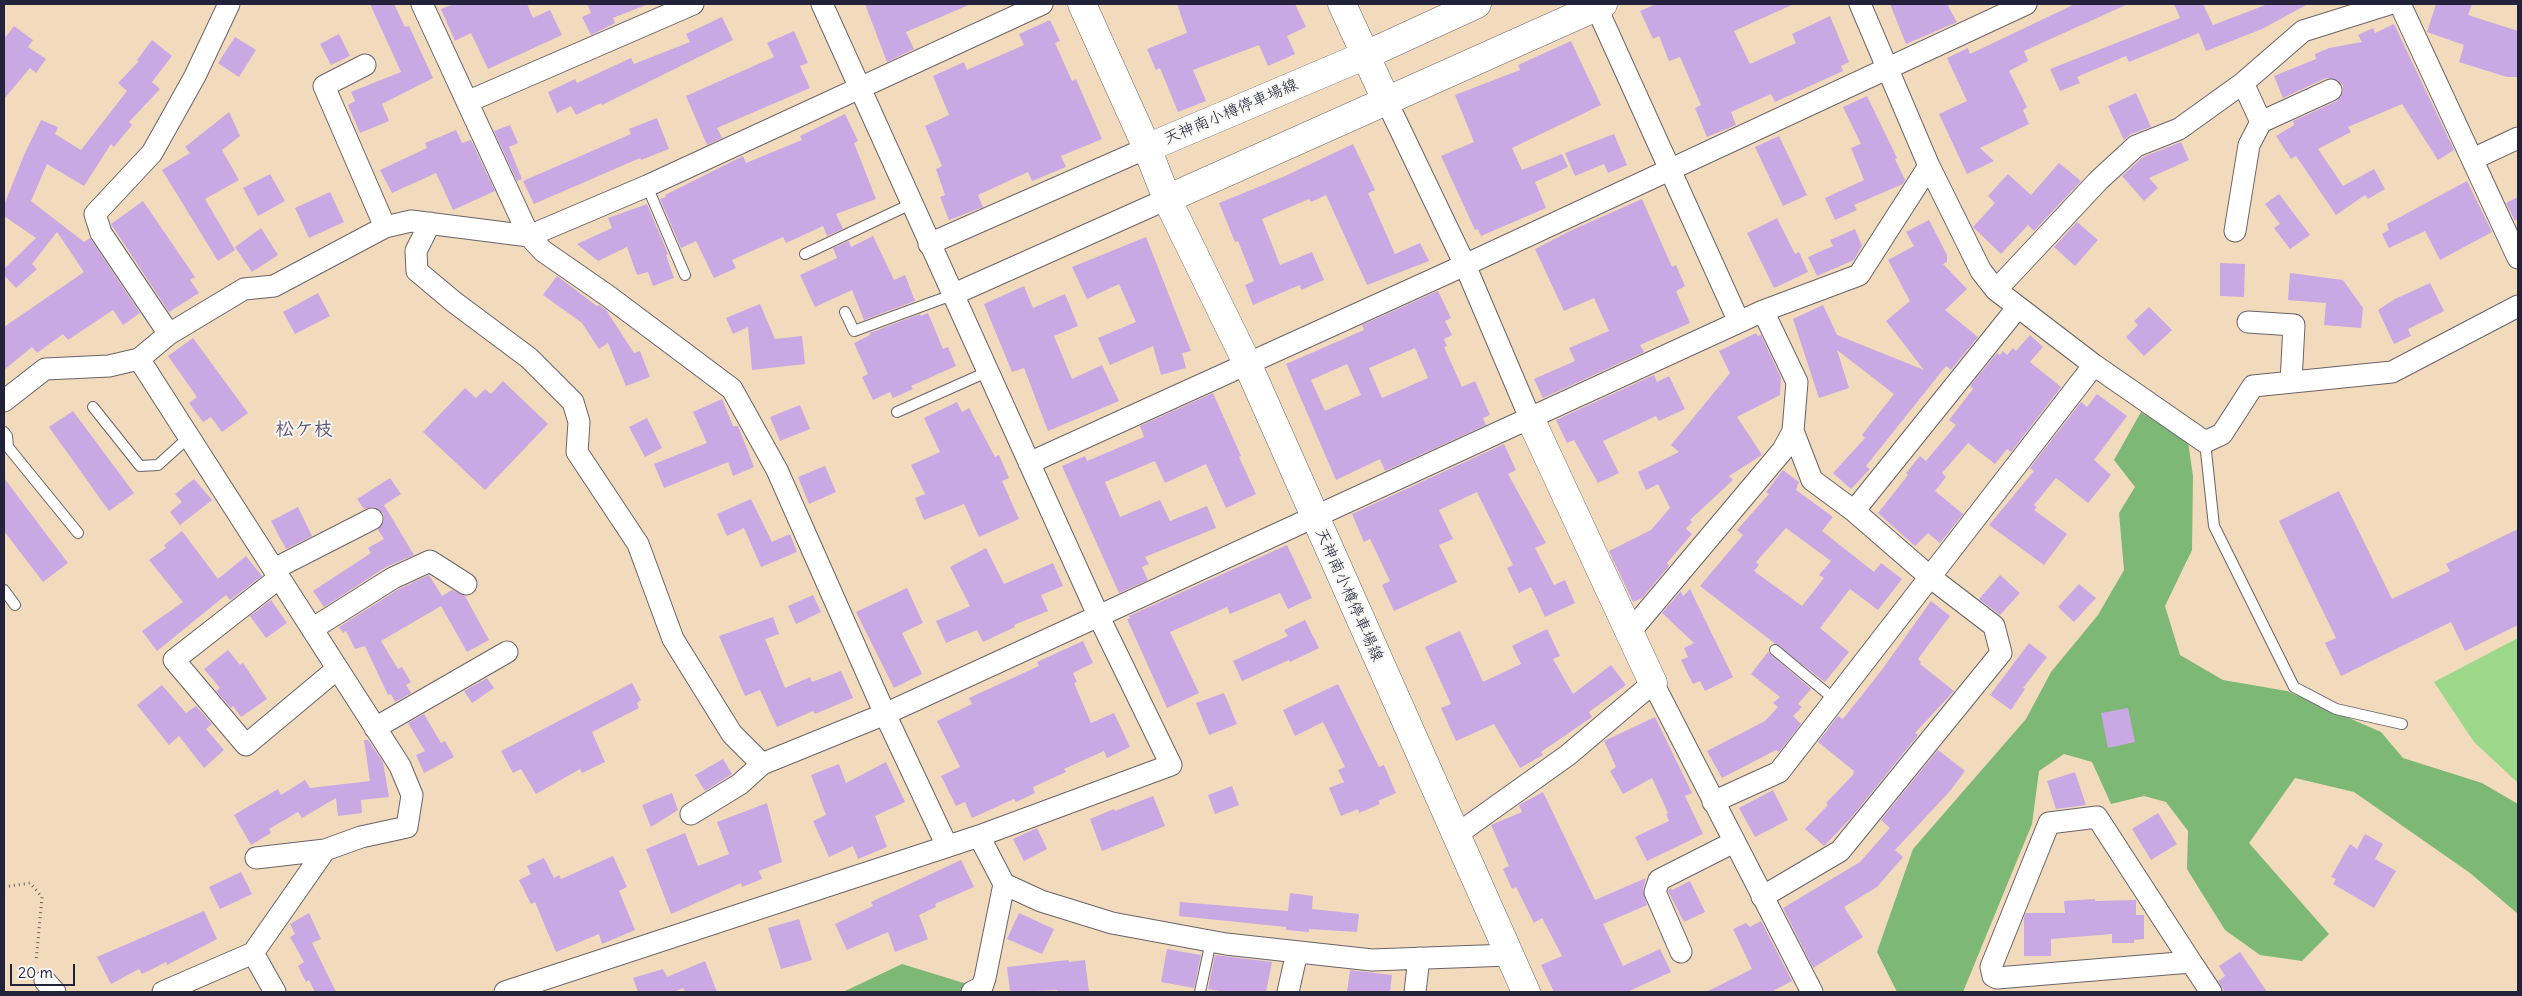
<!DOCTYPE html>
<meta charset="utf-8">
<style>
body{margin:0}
#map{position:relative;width:2522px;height:996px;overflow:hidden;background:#f2dbbc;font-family:Delius,sans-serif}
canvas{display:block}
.frame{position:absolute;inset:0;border:5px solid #22223b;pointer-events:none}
.scale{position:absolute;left:10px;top:964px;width:65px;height:22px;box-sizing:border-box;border:2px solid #22223b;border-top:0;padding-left:6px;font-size:15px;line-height:18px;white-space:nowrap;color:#22223b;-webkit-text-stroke:4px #f6f6f2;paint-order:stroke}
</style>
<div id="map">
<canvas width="2522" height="996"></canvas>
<div class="frame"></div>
<div class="scale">20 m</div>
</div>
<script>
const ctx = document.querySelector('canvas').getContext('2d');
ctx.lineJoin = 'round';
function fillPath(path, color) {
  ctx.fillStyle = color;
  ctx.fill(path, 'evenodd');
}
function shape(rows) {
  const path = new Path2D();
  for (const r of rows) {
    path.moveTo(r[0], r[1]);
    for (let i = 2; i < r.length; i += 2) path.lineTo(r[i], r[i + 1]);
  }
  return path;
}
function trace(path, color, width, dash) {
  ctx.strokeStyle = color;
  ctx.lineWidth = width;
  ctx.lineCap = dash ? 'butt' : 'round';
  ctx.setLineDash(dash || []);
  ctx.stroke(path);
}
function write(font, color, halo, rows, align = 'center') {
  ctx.font = font + ' Delius,"Klee One",sans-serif';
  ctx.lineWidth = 4;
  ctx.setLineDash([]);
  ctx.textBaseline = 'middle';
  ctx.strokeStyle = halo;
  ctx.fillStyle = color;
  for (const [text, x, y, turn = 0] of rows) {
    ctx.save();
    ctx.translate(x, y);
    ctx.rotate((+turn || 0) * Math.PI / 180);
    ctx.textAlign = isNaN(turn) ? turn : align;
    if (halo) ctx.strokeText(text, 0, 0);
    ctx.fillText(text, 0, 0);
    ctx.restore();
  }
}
const green = shape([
 [2518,638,2518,783,2474,742,2434,682]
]);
const forest = shape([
 [2141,412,2188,442,2193,476,2192,550,2165,606,2180,655,2223,680,2287,691,2381,732,2403,758,2482,783,2518,804,2518,914,2470,873,2354,792,2295,778,2249,843,2329,934,2302,961,2260,955,2225,930,2198,887,2187,869,2188,831,2166,802,2144,796,2111,804,2092,762,2064,754,2039,771,2032,824,1963,992,1897,992,1877,952,1913,849,2026,719,2051,672,2098,615,2124,570,2119,513,2135,487,2114,460],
 [902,964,993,992,843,992]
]);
const building = shape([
 [370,4,394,4,405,27,409,26,433,78,382,104,389,121,360,133,348,105,355,101,351,92,401,72],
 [454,4,527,4,533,18,550,10,562,35,488,69,471,33,455,41,441,9],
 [587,4,646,4,646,5,613,18,615,23,591,35,582,17,591,13],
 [865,4,971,4,906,32,914,49,887,62],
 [1177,4,1295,4,1306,27,1287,36,1295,54,1268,66,1259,45,1193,70,1206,101,1178,112,1160,68,1156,70,1147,49,1187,33],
 [1656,4,1794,4,1734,31,1750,64,1796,43,1792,34,1830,16,1849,62,1841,66,1843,71,1775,102,1771,94,1731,112,1736,125,1707,137,1695,108,1701,105,1680,57,1669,61,1659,36,1653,39,1640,11],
 [1890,4,1947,4,1957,22,1906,44],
 [2075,4,2128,4,2024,51,2028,61,2009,71,2027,107,2023,110,2029,124,1980,148,1994,161,1967,174,1939,114,1967,101,1947,58,1968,48,1970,54],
 [2174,4,2203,4,2213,25,2268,4,2308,4,2262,29,2206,51,2199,33,2129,62,2126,56,2077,77,2080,83,2060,91,2050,69,2180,18],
 [2436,4,2472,4,2468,15,2518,31,2518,77,2507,77,2459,62,2464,45,2427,32],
 [722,17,733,40,602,105,601,103,576,115,571,106,557,113,548,92,575,79,577,83,631,58,634,64,690,42,686,34],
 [1050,20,1060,41,1055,43,1072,81,1076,79,1102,139,1061,156,1066,167,1032,181,1028,172,978,195,983,207,949,220,940,197,945,195,936,169,942,166,925,126,949,115,933,76,964,62,967,70,1024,45,1019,34],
 [2394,24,2454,150,2438,160,2402,104,2348,127,2351,132,2318,149,2343,186,2374,169,2385,189,2368,199,2365,195,2336,215,2296,156,2291,159,2276,136,2294,125,2293,121,2337,101,2343,92,2343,85,2338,80,2326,78,2283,98,2274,76,2316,59,2315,54,2329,48,2362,42,2358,35,2373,28,2375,33],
 [14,26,33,40,28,47,46,59,36,73,30,68,4,99,4,39],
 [794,31,808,63,800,66,810,88,717,128,722,138,707,145,686,96,774,57,767,43],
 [339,34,350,56,331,65,320,44],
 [235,37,256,50,239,77,218,63],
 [152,40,172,56,152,82,160,89,129,122,132,125,114,147,111,144,84,186,47,164,31,201,84,242,90,238,140,313,123,325,113,310,68,340,63,334,37,353,32,347,4,370,4,327,84,272,57,232,32,264,37,269,16,288,4,275,4,269,36,238,4,216,4,205,24,155,41,120,58,127,55,134,81,150,127,91,118,83,139,61,137,60],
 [1571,41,1601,105,1512,148,1522,170,1562,154,1568,167,1535,182,1546,208,1481,236,1478,229,1475,230,1441,156,1474,142,1455,95,1520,70,1518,65],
 [2136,93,2151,127,2131,134,2124,140,2108,106],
 [1867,96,1897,158,1895,159,1905,180,1903,184,1854,205,1857,210,1835,220,1825,198,1864,180,1851,148,1861,144,1843,107],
 [229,112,240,136,222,150,239,180,205,199,235,250,218,261,162,170,190,153,185,147],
 [845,114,858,141,854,143,876,199,836,214,843,229,827,236,823,226,786,243,783,237,732,260,736,268,714,278,696,241,681,248,660,199,666,197,665,195,743,156,746,163,802,140,800,136],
 [657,118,669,149,641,160,640,158,534,204,523,181,631,134,629,129],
 [510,125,518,143,509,147,522,179,517,181,494,131],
 [456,130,462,143,471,140,495,191,453,210,436,173,392,193,380,170,427,148,425,143],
 [1614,134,1627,165,1608,173,1604,164,1575,176,1565,153],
 [1779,136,1807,195,1783,206,1755,147],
 [2181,142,2189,160,2149,178,2158,188,2144,201,2122,176,2143,157],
 [1353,144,1375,190,1368,193,1395,254,1420,243,1429,261,1367,285,1326,195,1311,202,1309,199,1262,219,1280,265,1312,252,1324,280,1301,290,1300,285,1253,305,1245,285,1254,281,1238,241,1235,242,1219,203,1283,177],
 [2059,163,2081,181,2034,231,2028,225,2001,254,1973,227,1995,203,1988,196,2008,174,2031,195],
 [270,174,285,201,258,216,243,188],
 [2467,181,2492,232,2440,260,2425,231,2389,248,2382,234,2389,230,2387,224],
 [330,192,344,222,309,238,295,208],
 [2279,194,2310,235,2290,249,2274,228,2280,224,2265,204],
 [2518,197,2518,219,2515,221,2506,203],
 [1642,199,1672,267,1676,265,1685,286,1676,291,1690,323,1640,345,1644,352,1543,398,1534,379,1575,361,1569,348,1609,331,1594,298,1564,311,1535,249,1572,230],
 [143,201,195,277,190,280,199,293,169,312,111,224],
 [647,204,668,254,666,255,674,278,653,286,648,272,637,275,627,247,598,261,577,244,612,228,608,218],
 [1777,218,1795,254,1799,252,1808,272,1774,288,1747,233],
 [1929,220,1947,255,1947,262,1943,264,1967,289,1945,310,1978,337,1951,370,1946,366,1866,466,1870,469,1851,489,1833,473,1865,438,1862,435,1894,394,1837,350,1849,388,1819,398,1793,319,1823,305,1837,335,1924,370,1886,321,1910,301,1888,260,1914,246,1906,232],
 [2077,222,2098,240,2075,266,2054,247],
 [261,228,278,255,252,272,235,247],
 [1855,229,1862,246,1854,260,1817,276,1808,257,1833,246,1830,240],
 [873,236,894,280,905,275,915,301,864,320,852,290,815,307,800,275,837,258,833,248,849,241,851,247],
 [1146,237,1191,351,1182,353,1186,368,1161,375,1153,346,1110,365,1098,338,1136,322,1119,284,1087,299,1072,267],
 [2220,263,2245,264,2244,297,2220,296],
 [2290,273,2343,280,2363,308,2361,328,2324,325,2326,303,2288,300],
 [557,276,597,306,599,305,606,310,634,353,640,351,650,377,626,386,608,343,599,349,582,323,543,295],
 [2430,283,2444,311,2408,329,2411,336,2394,344,2378,310,2395,299],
 [1024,286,1033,308,1065,294,1078,326,1054,336,1072,379,1102,365,1119,401,1048,431,1024,368,1012,372,984,304],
 [1438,291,1451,318,1445,321,1452,335,1444,339,1447,346,1444,347,1462,387,1475,381,1490,415,1483,418,1486,425,1385,471,1380,459,1336,480,1286,364,1364,330,1362,325],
 [1415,348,1428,378,1382,398,1369,368],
 [1347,364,1361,395,1325,411,1311,380],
 [318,293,330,316,295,334,283,312],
 [760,304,775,339,802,336,805,364,752,370,748,327,733,334,726,318],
 [2149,307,2172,330,2144,356,2126,337,2138,325,2134,321],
 [928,313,943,349,948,347,956,366,911,386,913,389,893,398,890,392,873,400,862,377,868,374,854,343,870,335,870,333,920,314,921,316],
 [1756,333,1758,336,1761,335,1781,378,1780,395,1737,417,1762,455,1729,476,1733,480,1690,520,1692,522,1686,529,1692,534,1667,563,1669,566,1642,598,1633,602,1609,551,1651,530,1670,508,1658,484,1646,490,1638,472,1679,452,1671,445,1730,373,1719,351],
 [2030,335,2043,347,2030,362,2061,387,2011,452,2007,449,1995,464,1968,443,1942,473,1946,477,1935,491,1963,514,1940,543,1928,533,1915,546,1878,513,1908,475,1906,473,1920,456,1926,461,1956,425,1949,420,1973,389,1970,386,1997,353,2000,355,2003,351,2007,355,2013,348,2016,351],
 [193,338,248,413,222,432,211,417,203,422,189,403,197,397,168,356],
 [1654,375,1657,382,1669,376,1685,409,1659,421,1656,416,1603,441,1619,473,1598,483,1574,440,1567,443,1556,420],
 [503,381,548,424,485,490,423,432,465,388,476,398,485,389,491,394],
 [1213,393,1241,456,1239,457,1256,494,1226,508,1206,464,1165,483,1155,461,1105,482,1120,517,1160,500,1170,521,1207,506,1216,528,1145,557,1149,564,1142,567,1148,580,1119,593,1062,466,1085,456,1087,461,1144,437,1140,426],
 [2097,394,2127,416,2094,460,2111,475,2088,503,2056,478,2034,505,2037,507,2034,510,2067,534,2044,565,1989,525,2034,471,2030,468,2081,402,2087,407],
 [722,399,733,426,738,426,754,467,733,476,728,462,664,488,654,464,707,443,693,412],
 [957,402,962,412,969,408,995,457,999,455,1009,478,1002,481,1019,519,979,537,964,504,924,520,915,498,925,494,911,465,940,452,924,418],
 [800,405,810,429,780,441,770,417],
 [73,411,134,493,109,511,49,427],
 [647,418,662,448,645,457,629,427],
 [1504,444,1516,470,1508,474,1546,543,1535,548,1554,585,1565,580,1575,603,1545,617,1531,587,1519,593,1507,568,1513,565,1477,492,1439,510,1453,539,1439,545,1457,582,1394,611,1382,585,1390,581,1370,539,1364,542,1352,514],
 [825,466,836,492,809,504,798,477],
 [1783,470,1799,482,1796,490,1833,517,1822,531,1874,572,1881,563,1902,579,1878,610,1850,589,1820,628,1849,652,1825,682,1700,586,1743,535,1737,530,1769,494,1766,492],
 [1786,528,1831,561,1819,575,1824,578,1802,606,1754,571,1759,565,1756,562],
 [4,478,68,563,43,582,4,531],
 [390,478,401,494,384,505,414,555,386,567,324,607,313,591,371,553,368,548,384,539,378,530,384,520,383,513,373,507,364,509,357,499],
 [194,479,212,500,180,525,170,512,182,502,175,494],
 [2339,491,2392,599,2450,571,2446,564,2518,529,2518,625,2465,651,2451,622,2341,676,2325,643,2336,638,2279,521],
 [751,499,772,542,790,534,797,552,761,567,744,528,727,536,717,514],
 [298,507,312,536,286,549,271,521],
 [182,531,218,579,246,556,262,576,230,600,226,595,157,651,142,631,183,602,149,560,166,548,164,545],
 [1287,545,1312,598,1288,609,1280,593,1230,614,1227,607,1170,632,1199,693,1167,708,1127,619,1130,618,1129,616],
 [986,548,1004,584,1053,563,1063,586,1041,595,1048,611,1014,625,1015,627,983,642,977,630,946,643,936,621,970,606,950,567],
 [429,575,442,596,452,590,465,596,489,640,467,652,441,606,381,641,398,669,402,667,411,682,406,685,411,693,395,702,391,694,388,695,365,646,355,649,346,631,343,633,339,627,399,589],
 [2000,575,2020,593,2000,615,1979,599],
 [2079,584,2096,598,2074,622,2058,607],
 [907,588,923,623,902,633,922,674,894,688,856,612],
 [1690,589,1733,677,1705,691,1700,681,1693,684,1681,660,1688,657,1684,648,1694,643,1662,613,1681,591,1683,596],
 [813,595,821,612,796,624,788,606],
 [271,600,287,623,266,638,250,616],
 [1931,601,1950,616,1918,659,1921,662,1920,664,1954,691,1915,733,1918,735,1851,818,1824,846,1805,829,1828,805,1826,803,1853,775,1854,771,1818,742,1838,716,1843,719,1881,671],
 [773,617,779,634,765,639,785,688,810,677,812,682,841,671,853,698,815,714,813,711,777,727,760,690,745,696,719,636],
 [1305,620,1319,648,1290,662,1289,660,1242,681,1233,661,1288,636,1284,630],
 [1547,629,1560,656,1553,659,1573,694,1611,665,1626,685,1589,712,1592,717,1541,752,1543,755,1520,768,1494,724,1456,741,1441,708,1451,704,1425,647,1460,631,1483,682,1521,664,1512,646],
 [1083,641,1093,663,1073,673,1077,682,1074,683,1091,723,1114,713,1130,747,1107,758,1104,751,1064,769,1066,772,1033,787,1035,793,1016,802,1014,799,972,818,965,802,956,806,941,776,960,767,937,721,972,704,969,698,1039,666,1037,662],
 [2029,643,2047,657,2023,688,2025,689,2011,710,1990,695],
 [228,650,240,665,243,663,267,699,241,717,233,706,231,708,216,691,220,688,204,669],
 [1768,652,1811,689,1798,704,1802,707,1793,716,1801,724,1779,752,1776,750,1722,778,1707,751,1765,721,1778,707,1773,703,1780,697,1751,674],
 [487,678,494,688,472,703,464,691],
 [632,683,641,700,637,703,639,708,592,732,605,762,582,773,580,769,536,794,521,769,513,773,501,751],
 [1338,684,1379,767,1384,765,1396,793,1378,801,1380,804,1359,813,1358,809,1341,816,1329,788,1344,782,1338,770,1345,767,1323,722,1295,736,1283,710],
 [162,685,186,713,196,706,212,724,206,729,224,750,204,768,179,736,169,745,137,705],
 [1224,693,1237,724,1209,735,1196,703],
 [2128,708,2135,742,2108,748,2101,713],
 [424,714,441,743,445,741,454,757,424,773,416,755,425,751,408,723],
 [1655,717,1692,793,1685,796,1703,834,1647,861,1635,837,1669,821,1666,814,1668,813,1652,778,1623,794,1610,771,1616,767,1604,741],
 [364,740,368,740,383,762,389,797,361,800,362,813,338,816,336,798,302,818,298,812,269,829,271,833,251,845,234,815,278,789,281,795,305,780,310,788,370,781],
 [1938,750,1965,771,1950,791,1895,850,1903,857,1877,887,1844,907,1863,937,1813,968,1783,908,1860,862,1890,828,1881,820],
 [723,759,732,774,705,791,695,775],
 [886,762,905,802,875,816,887,847,858,859,853,846,829,857,813,821,826,815,811,775,839,764,846,783],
 [2075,772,2086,805,2056,809,2047,781],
 [1232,786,1239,805,1215,814,1208,795],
 [1773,790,1788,820,1755,837,1739,808],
 [1543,792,1595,900,1646,878,1643,889,1647,905,1603,924,1623,966,1660,949,1671,972,1627,992,1554,992,1541,965,1562,956,1542,918,1534,923,1516,887,1512,889,1503,869,1509,866,1491,825,1522,812,1519,805],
 [672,793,678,810,651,827,642,805],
 [1153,796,1165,826,1102,851,1090,819,1114,809,1115,811],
 [767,803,782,862,759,871,762,879,742,887,741,883,671,914,646,849,685,833,698,866,729,854,717,822],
 [2158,813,2177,844,2151,860,2132,829],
 [1037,828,1047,849,1024,861,1013,839],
 [2365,834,2383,844,2375,859,2396,871,2374,908,2333,884,2336,879,2331,877,2350,844,2357,849],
 [613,856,627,887,619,891,635,930,602,944,599,934,556,952,535,902,531,904,519,880,531,874,527,866,544,858,554,878,559,875,561,879],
 [961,860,974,887,935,904,936,907,919,915,928,939,895,952,888,932,847,950,835,924,873,906,871,902],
 [241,872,252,894,220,909,209,887],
 [1690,881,1705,912,1684,922,1668,891,1671,888,1672,890],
 [1290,893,1313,896,1312,909,1359,914,1357,932,1309,929,1309,932,1286,930,1286,927,1179,916,1180,902,1288,911],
 [2095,899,2095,901,2136,900,2136,915,2144,915,2144,939,2134,940,2134,943,2112,943,2112,934,2051,939,2051,956,2024,956,2024,918,2026,913,2065,913,2064,901],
 [204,911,217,939,167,965,166,962,142,974,139,969,111,984,97,957],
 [309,913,321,939,312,943,336,992,315,992,309,980,306,982,298,966,304,962,290,937,295,934,290,924],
 [1019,913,1054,929,1042,954,1007,939],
 [799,919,812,960,781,969,768,928],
 [1761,921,1792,981,1771,992,1706,992,1752,969,1733,929,1746,923,1750,927],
 [1167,949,1201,955,1194,988,1161,982],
 [2240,952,2267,992,2225,992,2218,981,2225,976,2219,966],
 [1215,955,1272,962,1266,992,1226,992,1208,989],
 [1068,960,1069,962,1085,960,1089,992,1058,992,1057,990,1010,992,1007,967],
 [705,961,717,992,685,992,683,988,674,992,638,992,633,978,663,969,667,977],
 [1350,970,1392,975,1390,992,1347,992]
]);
const path = shape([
 [4,887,30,883,42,897,36,962]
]);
const lane = shape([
 [647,186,685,275],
 [805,254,911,204],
 [845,312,854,331,952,295],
 [93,407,140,466,158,465,189,437],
 [897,412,987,372],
 [4,432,7,436,8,447,78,533],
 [2205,442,2214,526,2294,687,2336,709,2402,724],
 [4,590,15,605],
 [1775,650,1834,699],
 [1200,992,1211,941]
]);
const street = shape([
 [422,4,529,236,543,251,608,296,732,389,777,470,885,714,947,846],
 [1595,4,1739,322],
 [1860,4,1929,166,1981,271,1996,290,2094,365,2205,442,2222,434,2253,386,2392,372,2518,306],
 [2400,4,2518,258],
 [365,65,324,86,385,227],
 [2243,83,2261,122],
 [1386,100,1465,265,1530,418],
 [467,102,693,4],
 [2473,159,2518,138],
 [430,223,416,251,417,271,454,302,529,358,573,402,579,422,577,452,638,544,673,639,732,734,762,764,885,714,1763,311,1859,275,1929,166],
 [2235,231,2249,145,2261,122,2331,90],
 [929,244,1147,148],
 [1996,290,2099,180,2136,146,2179,129,2243,83,2303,31,2389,4],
 [952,295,1167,199],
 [2248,322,2294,325,2291,382],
 [169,334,101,233,95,214,152,153,195,76,229,4],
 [139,359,400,766,412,795,407,827,361,837,325,850,253,953,163,992],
 [4,401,45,369,109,366,139,359,169,334,244,289,274,286,385,227,411,221,529,236,647,186,1042,4],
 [1029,463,1465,265,2026,4],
 [1854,511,2018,307],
 [274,569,372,519],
 [279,578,174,660,246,745,337,669],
 [312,629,393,578,430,561,466,584],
 [1629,633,1783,450,1793,431,1797,382,1763,311],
 [375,728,507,652],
 [1713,802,1779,772,2094,365],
 [691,814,740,784,762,764],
 [1456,835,1568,755,1653,683,1812,992],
 [979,836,1004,884,1041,901,1112,923,1226,944,1372,960,1509,955],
 [256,858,325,850],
 [1762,897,1840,851,2001,653,1994,626,1930,577,1854,511,1812,480,1793,431],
 [1681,952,1655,892,1659,880,1734,842],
 [253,953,275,992],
 [2191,962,1997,978,1993,976,1991,967,2049,823,2097,817,2191,962,2211,992],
 [45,981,55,992],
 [505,992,979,836,1171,765,1098,615,822,4],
 [972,992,982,987,985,978,1004,884],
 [1288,992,1297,952],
 [1415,992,1419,958]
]);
const secondary = shape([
 [1082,4,1147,148,1167,199,1247,363,1526,992],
 [1342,4,1386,100],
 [1147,148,1366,55,1477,4],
 [1167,199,1603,4],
 [1530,418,1653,683]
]);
const streetNames = [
 ["天神南小樽停車場線",1231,112,-23],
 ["天神南小樽停車場線",1349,595,66]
];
const quarterNames = [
 ["松ケ枝",304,430]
];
fillPath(green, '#9cd78a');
fillPath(forest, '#7db876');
fillPath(building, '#caa8e3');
trace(lane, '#6b6368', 12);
trace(street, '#6b6368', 23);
trace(secondary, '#6b6368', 29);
trace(path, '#6b6368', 3, [1, 4]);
trace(lane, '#fff', 10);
trace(street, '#fff', 21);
trace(secondary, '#fff', 28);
write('16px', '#22223b', '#f6f6f2', streetNames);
write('bold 19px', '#5d5176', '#f6f6f2', quarterNames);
</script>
